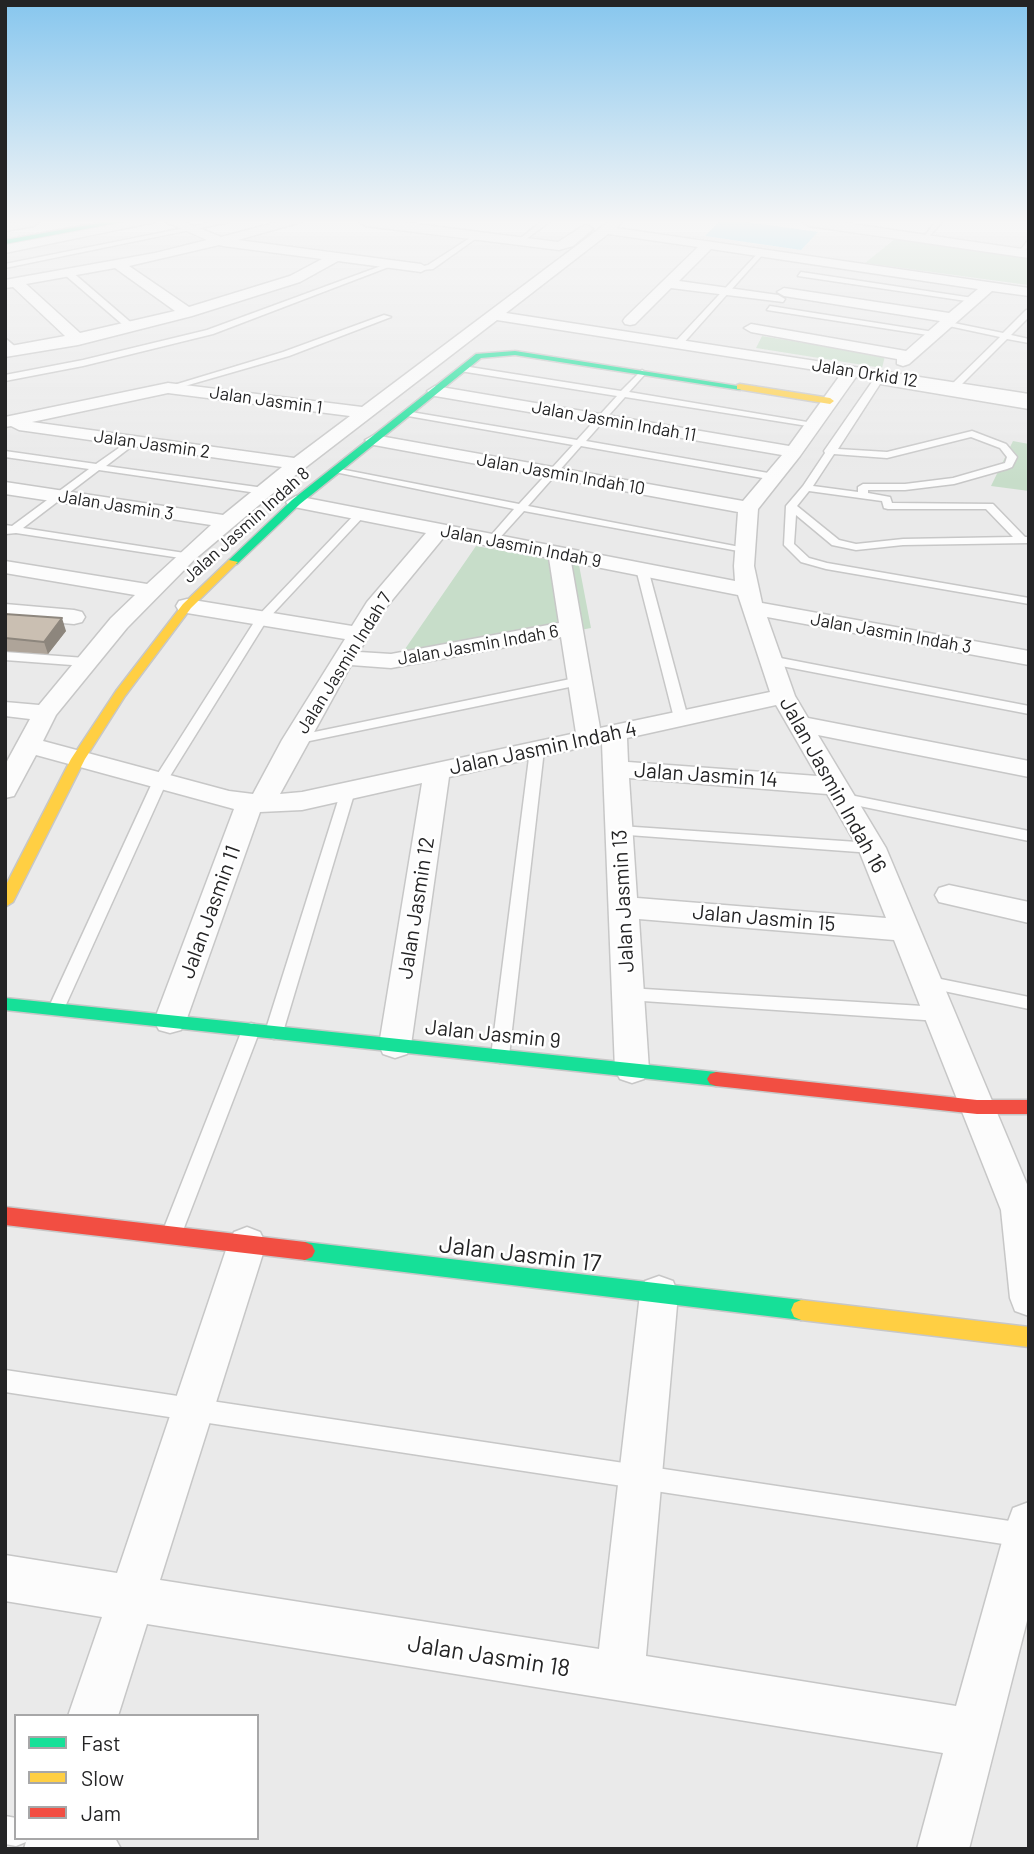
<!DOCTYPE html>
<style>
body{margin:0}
#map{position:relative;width:1034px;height:1854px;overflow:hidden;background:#eaeaea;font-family:Barlow,sans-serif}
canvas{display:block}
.frame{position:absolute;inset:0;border:7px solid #242425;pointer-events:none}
.legend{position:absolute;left:14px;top:1714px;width:245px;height:126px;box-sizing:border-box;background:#fff;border:2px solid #a7a7a8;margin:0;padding:9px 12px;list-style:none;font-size:21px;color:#242425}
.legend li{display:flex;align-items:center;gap:14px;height:35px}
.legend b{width:35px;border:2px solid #a7a7a8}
</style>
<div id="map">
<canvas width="1034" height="1854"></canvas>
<div class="frame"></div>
<ul class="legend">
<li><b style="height:9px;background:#16e098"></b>Fast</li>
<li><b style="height:9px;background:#ffcf43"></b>Slow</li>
<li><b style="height:9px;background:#f24e42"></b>Jam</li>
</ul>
</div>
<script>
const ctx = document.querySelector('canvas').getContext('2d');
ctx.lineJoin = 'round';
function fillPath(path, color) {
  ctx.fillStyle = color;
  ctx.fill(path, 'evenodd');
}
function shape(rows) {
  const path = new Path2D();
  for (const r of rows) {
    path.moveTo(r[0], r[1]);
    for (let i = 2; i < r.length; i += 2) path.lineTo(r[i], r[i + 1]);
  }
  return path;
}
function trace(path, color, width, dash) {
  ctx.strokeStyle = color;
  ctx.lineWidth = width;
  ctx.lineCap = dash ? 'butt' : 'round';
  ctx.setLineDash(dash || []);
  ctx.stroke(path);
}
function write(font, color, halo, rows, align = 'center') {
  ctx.font = font + ' Barlow,sans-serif';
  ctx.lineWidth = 5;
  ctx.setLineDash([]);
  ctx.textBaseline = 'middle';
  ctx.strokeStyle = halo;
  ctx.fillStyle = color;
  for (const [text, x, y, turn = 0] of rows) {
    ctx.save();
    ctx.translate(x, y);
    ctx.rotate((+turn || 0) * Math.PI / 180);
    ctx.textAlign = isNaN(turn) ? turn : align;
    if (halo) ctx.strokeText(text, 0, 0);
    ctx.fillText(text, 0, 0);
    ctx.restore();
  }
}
const green = shape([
 [896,238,1029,256,1028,285,865,263],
 [762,336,885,356,882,368,756,348],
 [1013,441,1029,444,1029,491,991,486],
 [476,546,579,565,591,628,394,665]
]);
const water = shape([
 [719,222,745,222,818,232,801,250,705,236]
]);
const lane = shape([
 [214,222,229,222,5,268,5,264,214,222],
 [541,222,549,222,521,243,517,243,517,241,541,222],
 [935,222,942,222,926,240,922,240,935,222],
 [476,234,478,237,433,269,421,270,417,268,428,265,476,234],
 [1029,239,1029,246,1021,254,1017,254,1029,239],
 [759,252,764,253,681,346,675,346,675,342,759,252],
 [392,262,394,265,213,334,83,366,5,381,5,375,83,360,207,330,392,262],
 [65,271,71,271,135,326,135,330,129,330,65,275,65,271],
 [801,272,973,298,977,300,973,302,798,276,801,272],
 [770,306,934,332,938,334,934,336,767,310,770,306],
 [1026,310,1029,310,1029,317,1011,335,1029,339,1029,343,1007,339,957,389,951,389,951,385,1000,337,944,325,944,321,1003,333,1026,310],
 [384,315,391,317,289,356,171,390,164,388,283,352,384,315],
 [5,338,18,349,18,353,12,353,5,345,5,338],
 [463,366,621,391,642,370,646,373,629,392,819,424,814,427,625,397,586,441,774,474,779,477,774,480,581,446,528,506,745,548,749,549,749,553,524,511,496,542,492,543,487,540,514,509,330,471,335,468,519,504,573,445,408,416,403,413,405,411,577,440,617,396,460,371,460,367,463,366],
 [881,373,885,376,883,379,1029,403,1029,409,880,384,838,449,887,452,972,431,1006,444,1017,457,1012,467,1007,469,954,484,905,490,868,490,868,493,890,497,892,503,993,504,1025,537,1029,537,1029,543,903,545,856,550,832,545,796,515,794,544,809,558,827,563,1029,598,1029,604,826,569,801,562,784,545,786,506,803,486,825,453,824,451,874,379,881,373],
 [971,437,1000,448,1007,457,1005,463,953,478,905,484,863,484,858,487,858,492,813,486,834,454,887,458,971,437],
 [809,491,882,501,884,508,888,509,986,509,1013,537,903,539,856,544,839,540,797,506,809,491],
 [133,438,138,441,136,443,106,466,264,488,269,491,264,494,99,470,23,528,191,554,191,558,187,559,16,533,6,534,5,525,12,526,89,469,5,457,5,451,96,464,133,438],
 [356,513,365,515,267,620,167,781,64,1009,62,1014,50,1014,48,1009,153,781,258,616,356,513],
 [638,567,648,569,688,718,686,721,676,721,674,718,636,569,638,567],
 [5,652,85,658,91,662,85,666,5,660,5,652],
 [770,656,1029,706,1029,714,766,663,766,657,770,656],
 [580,677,584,678,584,684,295,744,288,740,295,736,580,677],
 [537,746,544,750,509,1056,506,1061,500,1063,494,1061,491,1056,530,750,537,746],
 [348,787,355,791,283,1032,280,1037,274,1039,268,1037,265,1032,341,791,348,787],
 [845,794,1029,831,1029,841,840,802,838,799,840,796,845,794],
 [620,826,872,843,879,848,872,853,615,834,613,831,620,826],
 [926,976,1029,997,1029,1009,920,986,918,982,920,978,926,976],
 [628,988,939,1007,945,1009,947,1014,945,1019,939,1021,628,1000,622,998,620,994,622,990,628,988],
 [251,1023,257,1025,260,1030,182,1233,179,1239,172,1242,165,1239,162,1233,242,1030,245,1025,251,1023],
 [5,1370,1023,1523,1029,1526,1029,1544,1023,1547,5,1392,5,1370],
 [5,1816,16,1818,16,1838,27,1838,26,1842,16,1846,5,1844,5,1816],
 [44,1838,115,1838,121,1849,46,1849,44,1838]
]);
const street = shape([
 [39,222,33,226,5,231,5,223,39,222],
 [127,222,155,222,5,253,5,245,127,222],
 [166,222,184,222,221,237,278,222,301,222,238,240,421,264,428,268,421,272,338,261,300,282,192,316,78,345,5,357,5,347,65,336,13,287,5,288,5,280,155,253,207,240,166,222],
 [219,245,223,246,322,259,290,276,189,307,129,266,219,245],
 [115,268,175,311,80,333,26,284,115,268],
 [360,222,400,222,558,242,583,226,587,225,593,229,573,246,559,250,366,226,360,222],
 [608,222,622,222,616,228,1029,288,1029,296,992,291,909,364,903,366,897,364,897,359,751,332,744,328,751,324,906,351,940,321,784,296,777,292,784,288,949,313,978,289,711,249,679,281,778,295,785,299,783,302,671,288,635,324,630,325,625,324,623,321,625,318,698,247,608,234,506,313,1029,394,1029,404,856,377,800,456,758,509,754,566,762,603,1029,651,1029,665,767,617,795,696,808,718,1029,761,1029,777,818,735,886,848,1029,1189,1029,1316,1015,1311,1010,1298,1001,1210,894,940,639,919,649,1070,644,1079,632,1083,620,1079,615,1070,602,743,449,777,411,1045,407,1054,395,1058,383,1054,379,1045,422,783,302,810,260,812,186,1021,181,1030,170,1033,159,1030,154,1021,234,809,36,755,14,796,5,798,5,765,30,719,5,716,5,702,39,705,111,618,135,595,5,573,5,561,147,584,211,525,5,494,5,482,223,515,282,467,19,430,11,426,5,427,5,417,168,383,362,407,608,222],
 [497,320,841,374,789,446,435,386,427,391,435,396,782,455,743,501,374,435,365,440,374,445,738,512,734,566,735,581,296,496,286,502,289,506,426,533,367,602,352,626,187,599,179,601,176,606,179,611,187,613,345,639,282,740,253,794,229,791,43,741,56,715,127,628,194,560,284,484,497,320],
 [168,393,350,416,294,458,32,422,168,393],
 [444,537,549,558,559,623,391,654,359,652,384,610,444,537],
 [571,562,738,595,770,692,600,728,571,562],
 [561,637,576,733,302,792,280,794,351,665,391,668,561,637],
 [776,705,817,776,628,762,627,738,776,705],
 [629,778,827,794,858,848,886,918,637,898,629,778],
 [803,222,838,222,1029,250,1029,258,809,226,803,222],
 [5,604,74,610,82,612,85,617,82,622,74,624,5,618,5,604],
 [949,885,1029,902,1029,923,939,902,935,895,939,888,949,885],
 [247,1227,260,1232,266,1244,160,1580,599,1649,640,1294,645,1281,659,1276,673,1281,678,1294,646,1656,956,1706,1007,1524,1013,1508,1029,1502,1029,1613,969,1849,917,1849,943,1753,147,1624,118,1716,68,1716,102,1617,5,1601,5,1555,117,1573,228,1244,234,1232,247,1227],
 [27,1838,79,1838,76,1849,24,1849,27,1838]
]);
const fast = shape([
 [105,222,122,222,5,244,5,240,105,222],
 [515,351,744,387,740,390,515,355,481,358,300,504,237,564,229,564,229,560,292,500,476,354,515,351],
 [5,998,716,1072,722,1074,725,1079,722,1084,716,1086,5,1010,5,998],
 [305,1242,801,1300,808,1303,811,1310,808,1317,801,1320,305,1260,298,1257,295,1251,298,1245,305,1242]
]);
const slow = shape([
 [740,384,830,398,834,401,830,404,737,389,737,385,740,384],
 [229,560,238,562,191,608,125,696,85,759,13,902,5,907,5,887,71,759,116,691,183,604,229,560],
 [801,1300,1029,1327,1029,1347,801,1320,794,1317,791,1310,794,1303,801,1300]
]);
const jam = shape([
 [716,1072,977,1100,1029,1100,1029,1114,977,1114,716,1086,710,1084,707,1079,710,1074,716,1072],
 [5,1207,305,1242,312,1245,315,1251,312,1257,305,1260,5,1225,5,1207]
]);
const wall = shape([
 [5,614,66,631,48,654,5,651]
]);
const shadedWall = shape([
 [62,618,66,631,48,654,44,642]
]);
const building = shape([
 [5,614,62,618,44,642,5,638,5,614]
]);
const farStreetnames = [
 ["Jalan Orkid 12",865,373,9],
 ["Jalan Jasmin 1",266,400,8],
 ["Jalan Jasmin Indah 11",614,421,10],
 ["Jalan Jasmin 2",152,444,8],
 ["Jalan Jasmin Indah 10",561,474,10],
 ["Jalan Jasmin 3",116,505,9],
 ["Jalan Jasmin Indah 8",246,525,-42],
 ["Jalan Jasmin Indah 9",521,546,11],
 ["Jalan Jasmin Indah 3",891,633,10],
 ["Jalan Jasmin Indah 6",478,645,-10],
 ["Jalan Jasmin Indah 7",344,663,-58]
];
const streetNames = [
 ["Jalan Jasmin Indah 4",543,748,-12],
 ["Jalan Jasmin 14",706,775,4],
 ["Jalan Jasmin Indah 16",833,785,61],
 ["Jalan Jasmin 13",623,901,-93],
 ["Jalan Jasmin 12",416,908,-81],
 ["Jalan Jasmin 11",210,912,-70],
 ["Jalan Jasmin 15",764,918,5],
 ["Jalan Jasmin 9",493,1034,6]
];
const nearStreetnames = [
 ["Jalan Jasmin 17",520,1254,7],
 ["Jalan Jasmin 18",489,1656,9]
];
fillPath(green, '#c7ddc9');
fillPath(water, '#93e2f6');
trace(lane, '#c7c7c7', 3);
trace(street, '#c7c7c7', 3);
trace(fast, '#c7c7c7', 3);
trace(slow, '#c7c7c7', 3);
trace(jam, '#c7c7c7', 3);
fillPath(lane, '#fcfcfc');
fillPath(street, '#fcfcfc');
fillPath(fast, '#16e098');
fillPath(slow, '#ffcf43');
fillPath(jam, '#f24e42');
fillPath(wall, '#aea499');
fillPath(shadedWall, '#8d867d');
fillPath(building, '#cabfb2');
trace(building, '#8d867d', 2);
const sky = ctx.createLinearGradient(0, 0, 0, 482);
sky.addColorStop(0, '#86c6ee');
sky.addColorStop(0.46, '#f6f6f6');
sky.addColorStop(1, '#f6f6f600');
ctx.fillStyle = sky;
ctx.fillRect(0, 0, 1034, 482);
write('18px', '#242425', '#fff', farStreetnames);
write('21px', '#242425', '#fff', streetNames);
write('24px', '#242425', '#fff', nearStreetnames);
</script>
